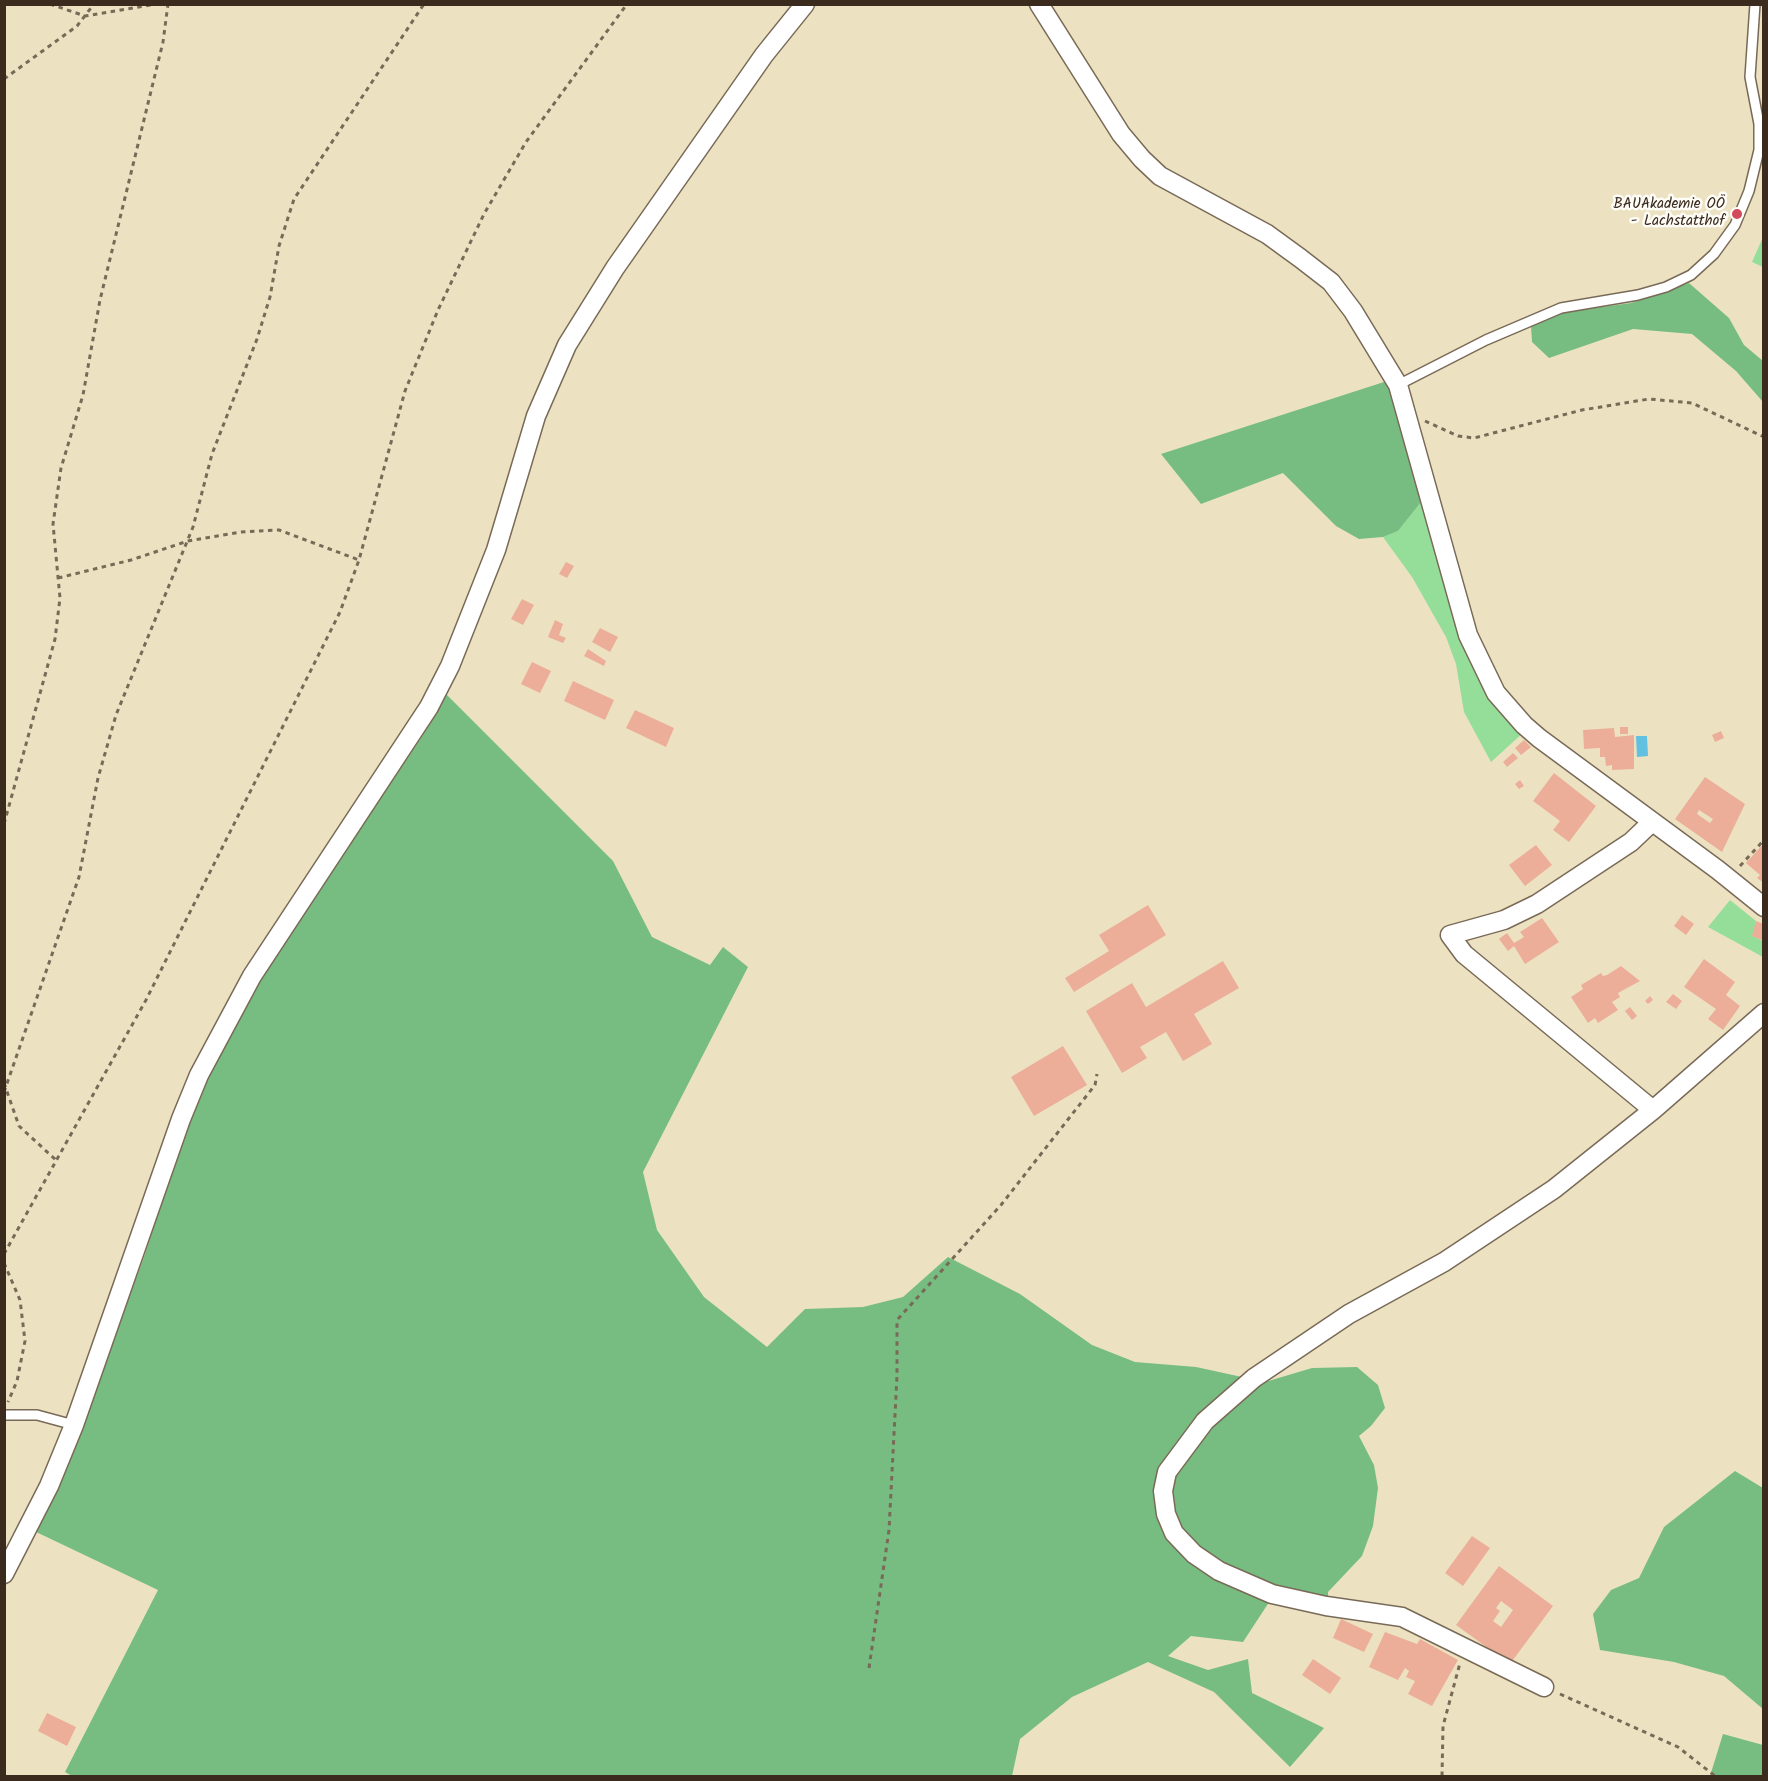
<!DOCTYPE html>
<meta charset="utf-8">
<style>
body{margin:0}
#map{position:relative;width:1768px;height:1781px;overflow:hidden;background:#ece2c2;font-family:Kalam,sans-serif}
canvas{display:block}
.frame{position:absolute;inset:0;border:6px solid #3b2a1e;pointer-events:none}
</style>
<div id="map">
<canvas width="1768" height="1781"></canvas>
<div class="frame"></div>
</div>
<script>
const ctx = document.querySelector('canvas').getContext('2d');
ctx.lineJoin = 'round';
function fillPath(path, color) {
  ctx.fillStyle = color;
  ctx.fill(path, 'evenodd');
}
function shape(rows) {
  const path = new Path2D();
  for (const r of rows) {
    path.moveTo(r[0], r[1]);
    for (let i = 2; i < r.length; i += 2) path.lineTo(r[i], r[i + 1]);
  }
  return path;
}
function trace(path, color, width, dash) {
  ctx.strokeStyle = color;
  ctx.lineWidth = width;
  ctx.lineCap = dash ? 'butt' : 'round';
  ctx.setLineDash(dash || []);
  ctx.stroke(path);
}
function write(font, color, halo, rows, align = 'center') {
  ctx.font = font + ' Kalam,sans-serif';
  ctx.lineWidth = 5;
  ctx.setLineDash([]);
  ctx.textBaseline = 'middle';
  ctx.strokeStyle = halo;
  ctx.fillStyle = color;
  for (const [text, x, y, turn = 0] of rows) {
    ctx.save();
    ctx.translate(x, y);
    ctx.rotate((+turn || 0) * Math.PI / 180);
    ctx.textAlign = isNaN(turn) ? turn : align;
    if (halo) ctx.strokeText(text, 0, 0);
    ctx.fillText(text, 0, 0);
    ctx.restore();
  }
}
const green = shape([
 [1763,237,1763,267,1752,262],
 [1426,496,1457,615,1524,732,1491,762,1464,712,1456,664,1446,637,1412,577,1383,537,1398,531],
 [1730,900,1756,921,1753,936,1763,941,1763,957,1708,927]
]);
const forest = shape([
 [1689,283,1729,318,1744,345,1763,361,1763,402,1736,371,1692,334,1633,329,1549,358,1532,342,1531,326,1558,313,1631,303],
 [1387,381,1409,436,1426,496,1398,531,1383,537,1359,539,1336,526,1283,473,1201,504,1161,454],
 [446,694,613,861,652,937,710,965,723,947,748,967,643,1172,657,1230,704,1297,767,1347,805,1309,863,1307,903,1297,948,1257,1020,1294,1092,1345,1135,1362,1196,1367,1265,1382,1312,1368,1357,1367,1378,1385,1385,1408,1371,1426,1359,1436,1374,1465,1378,1488,1373,1526,1362,1556,1328,1592,1328,1600,1277,1590,1243,1642,1191,1636,1168,1656,1208,1670,1248,1659,1252,1693,1324,1728,1290,1767,1214,1692,1148,1662,1072,1697,1020,1739,1012,1776,72,1776,65,1772,158,1590,34,1531,75,1443,144,1257,183,1136,218,1051,257,982,421,738],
 [1735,1471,1763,1488,1763,1709,1724,1676,1674,1662,1600,1650,1593,1614,1611,1590,1639,1578,1664,1527],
 [1723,1734,1763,1745,1763,1776,1710,1776]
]);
const water = shape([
 [1636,736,1647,736,1648,756,1637,757]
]);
const building = shape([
 [566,562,574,566,567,578,559,574],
 [522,599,534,605,523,625,511,619],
 [555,620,563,624,559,635,566,638,563,643,548,637],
 [600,628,618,637,610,652,592,642],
 [588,649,606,661,604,666,584,656],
 [532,662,551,671,540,693,521,684],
 [573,681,614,700,605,720,564,701],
 [635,710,674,728,666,747,626,728],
 [1620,727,1628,727,1628,734,1620,734],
 [1614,728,1615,737,1634,735,1634,769,1612,770,1612,765,1606,766,1605,757,1600,757,1600,748,1584,749,1583,730],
 [1721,731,1724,738,1715,742,1712,735],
 [1524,740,1531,747,1521,755,1515,748],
 [1513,753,1518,758,1507,767,1503,762],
 [1554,773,1596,806,1569,842,1553,830,1560,821,1533,801],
 [1705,777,1745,804,1722,852,1675,819],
 [1699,810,1713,819,1710,823,1697,814],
 [1520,780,1524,786,1519,789,1515,784],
 [1764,843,1764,883,1757,878,1760,875,1746,863],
 [1536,845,1552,865,1525,886,1509,865],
 [1148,905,1166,935,1074,992,1065,978,1109,951,1099,935],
 [1682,915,1694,924,1686,935,1674,926],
 [1542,918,1559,942,1525,964,1514,946,1508,951,1499,939,1507,933,1514,943,1524,937,1520,932],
 [1756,921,1764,924,1764,941,1752,936],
 [1704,959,1735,982,1726,995,1740,1006,1723,1030,1708,1019,1716,1009,1684,987],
 [1223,961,1239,988,1194,1014,1212,1044,1183,1061,1166,1032,1140,1047,1147,1058,1122,1073,1086,1011,1132,983,1146,1007],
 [1621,966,1640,981,1618,993,1620,997,1612,1002,1618,1010,1598,1023,1595,1018,1588,1023,1571,997,1583,989,1581,985,1601,973,1603,976,1607,975],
 [1673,994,1682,1001,1676,1009,1666,1002],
 [1650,996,1653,1000,1648,1004,1645,1001],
 [1630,1007,1637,1016,1632,1020,1625,1011],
 [1063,1046,1087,1085,1034,1116,1011,1077],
 [1472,1536,1490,1548,1463,1586,1445,1573],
 [1499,1566,1553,1606,1510,1664,1456,1625],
 [1501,1601,1513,1610,1501,1627,1493,1621,1500,1611,1496,1608],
 [1341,1619,1373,1634,1364,1652,1333,1638],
 [1385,1632,1417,1644,1420,1639,1458,1660,1432,1706,1408,1694,1415,1681,1406,1677,1409,1671,1405,1668,1398,1680,1369,1667],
 [1313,1659,1341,1678,1330,1694,1302,1675],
 [47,1713,76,1727,67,1746,38,1731]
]);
const path = shape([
 [50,4,85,16,156,4],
 [4,79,77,26,94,4],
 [1425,421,1458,436,1474,438,1582,410,1649,399,1692,403,1764,437],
 [58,578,131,560,188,541,241,532,279,530,359,560],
 [4,824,55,639,60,598,53,524,61,468,83,395,100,300,163,42,168,4],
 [1740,866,1764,840],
 [4,1083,19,1126,57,1161],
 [4,1092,79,877,98,778,116,715,193,527,212,454,257,339,270,297,279,246,294,199,424,4],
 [4,1254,146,1000,340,612,359,560,405,391,438,310,484,214,526,142,627,4],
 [4,1263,20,1300,25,1341,17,1381,8,1402],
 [869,1668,889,1530,897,1376,897,1320,1001,1205,1095,1085,1097,1074],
 [1560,1694,1678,1747,1715,1776],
 [1442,1776,1443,1726,1460,1663]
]);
const service = shape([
 [1398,385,1486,340,1561,308,1638,295,1666,287,1691,275,1714,254,1735,225,1749,191,1759,150,1759,124,1750,77,1755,4],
 [4,1415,37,1415,74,1425]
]);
const minor = shape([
 [1039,4,1121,134,1142,159,1160,176,1267,234,1300,258,1331,282,1353,311,1398,385,1468,635,1496,693,1524,725,1539,738,1718,870,1764,907],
 [1652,822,1631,842,1537,904,1504,920,1450,935,1464,954,1653,1110],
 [4,1574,49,1486,74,1425,181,1119,199,1075,252,976,429,707,450,666,496,550,536,416,567,345,615,268,764,55,805,4],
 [1544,1687,1402,1617,1326,1606,1272,1594,1219,1571,1194,1554,1174,1533,1166,1514,1163,1491,1167,1472,1205,1421,1254,1378,1349,1314,1444,1262,1554,1189,1653,1110,1764,1013]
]);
const markers = [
 [1737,214,6,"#d1495b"]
];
const poiNames = [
 ["BAUAkademie OÖ",1725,205],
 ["- Lachstatthof",1725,222]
];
fillPath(green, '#94de9a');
fillPath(forest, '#77bd82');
fillPath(water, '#62c0e0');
fillPath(building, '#ecae99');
trace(service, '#796a57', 12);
trace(minor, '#796a57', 21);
trace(path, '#796a57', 3, [4.5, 4.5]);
trace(service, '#fff', 9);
trace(minor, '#fff', 18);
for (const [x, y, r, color] of markers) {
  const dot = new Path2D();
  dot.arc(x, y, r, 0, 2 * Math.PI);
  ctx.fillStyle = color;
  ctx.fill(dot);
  trace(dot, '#fdfcf7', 2);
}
write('15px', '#3b2a1e', '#fdfcf7', poiNames, 'right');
</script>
